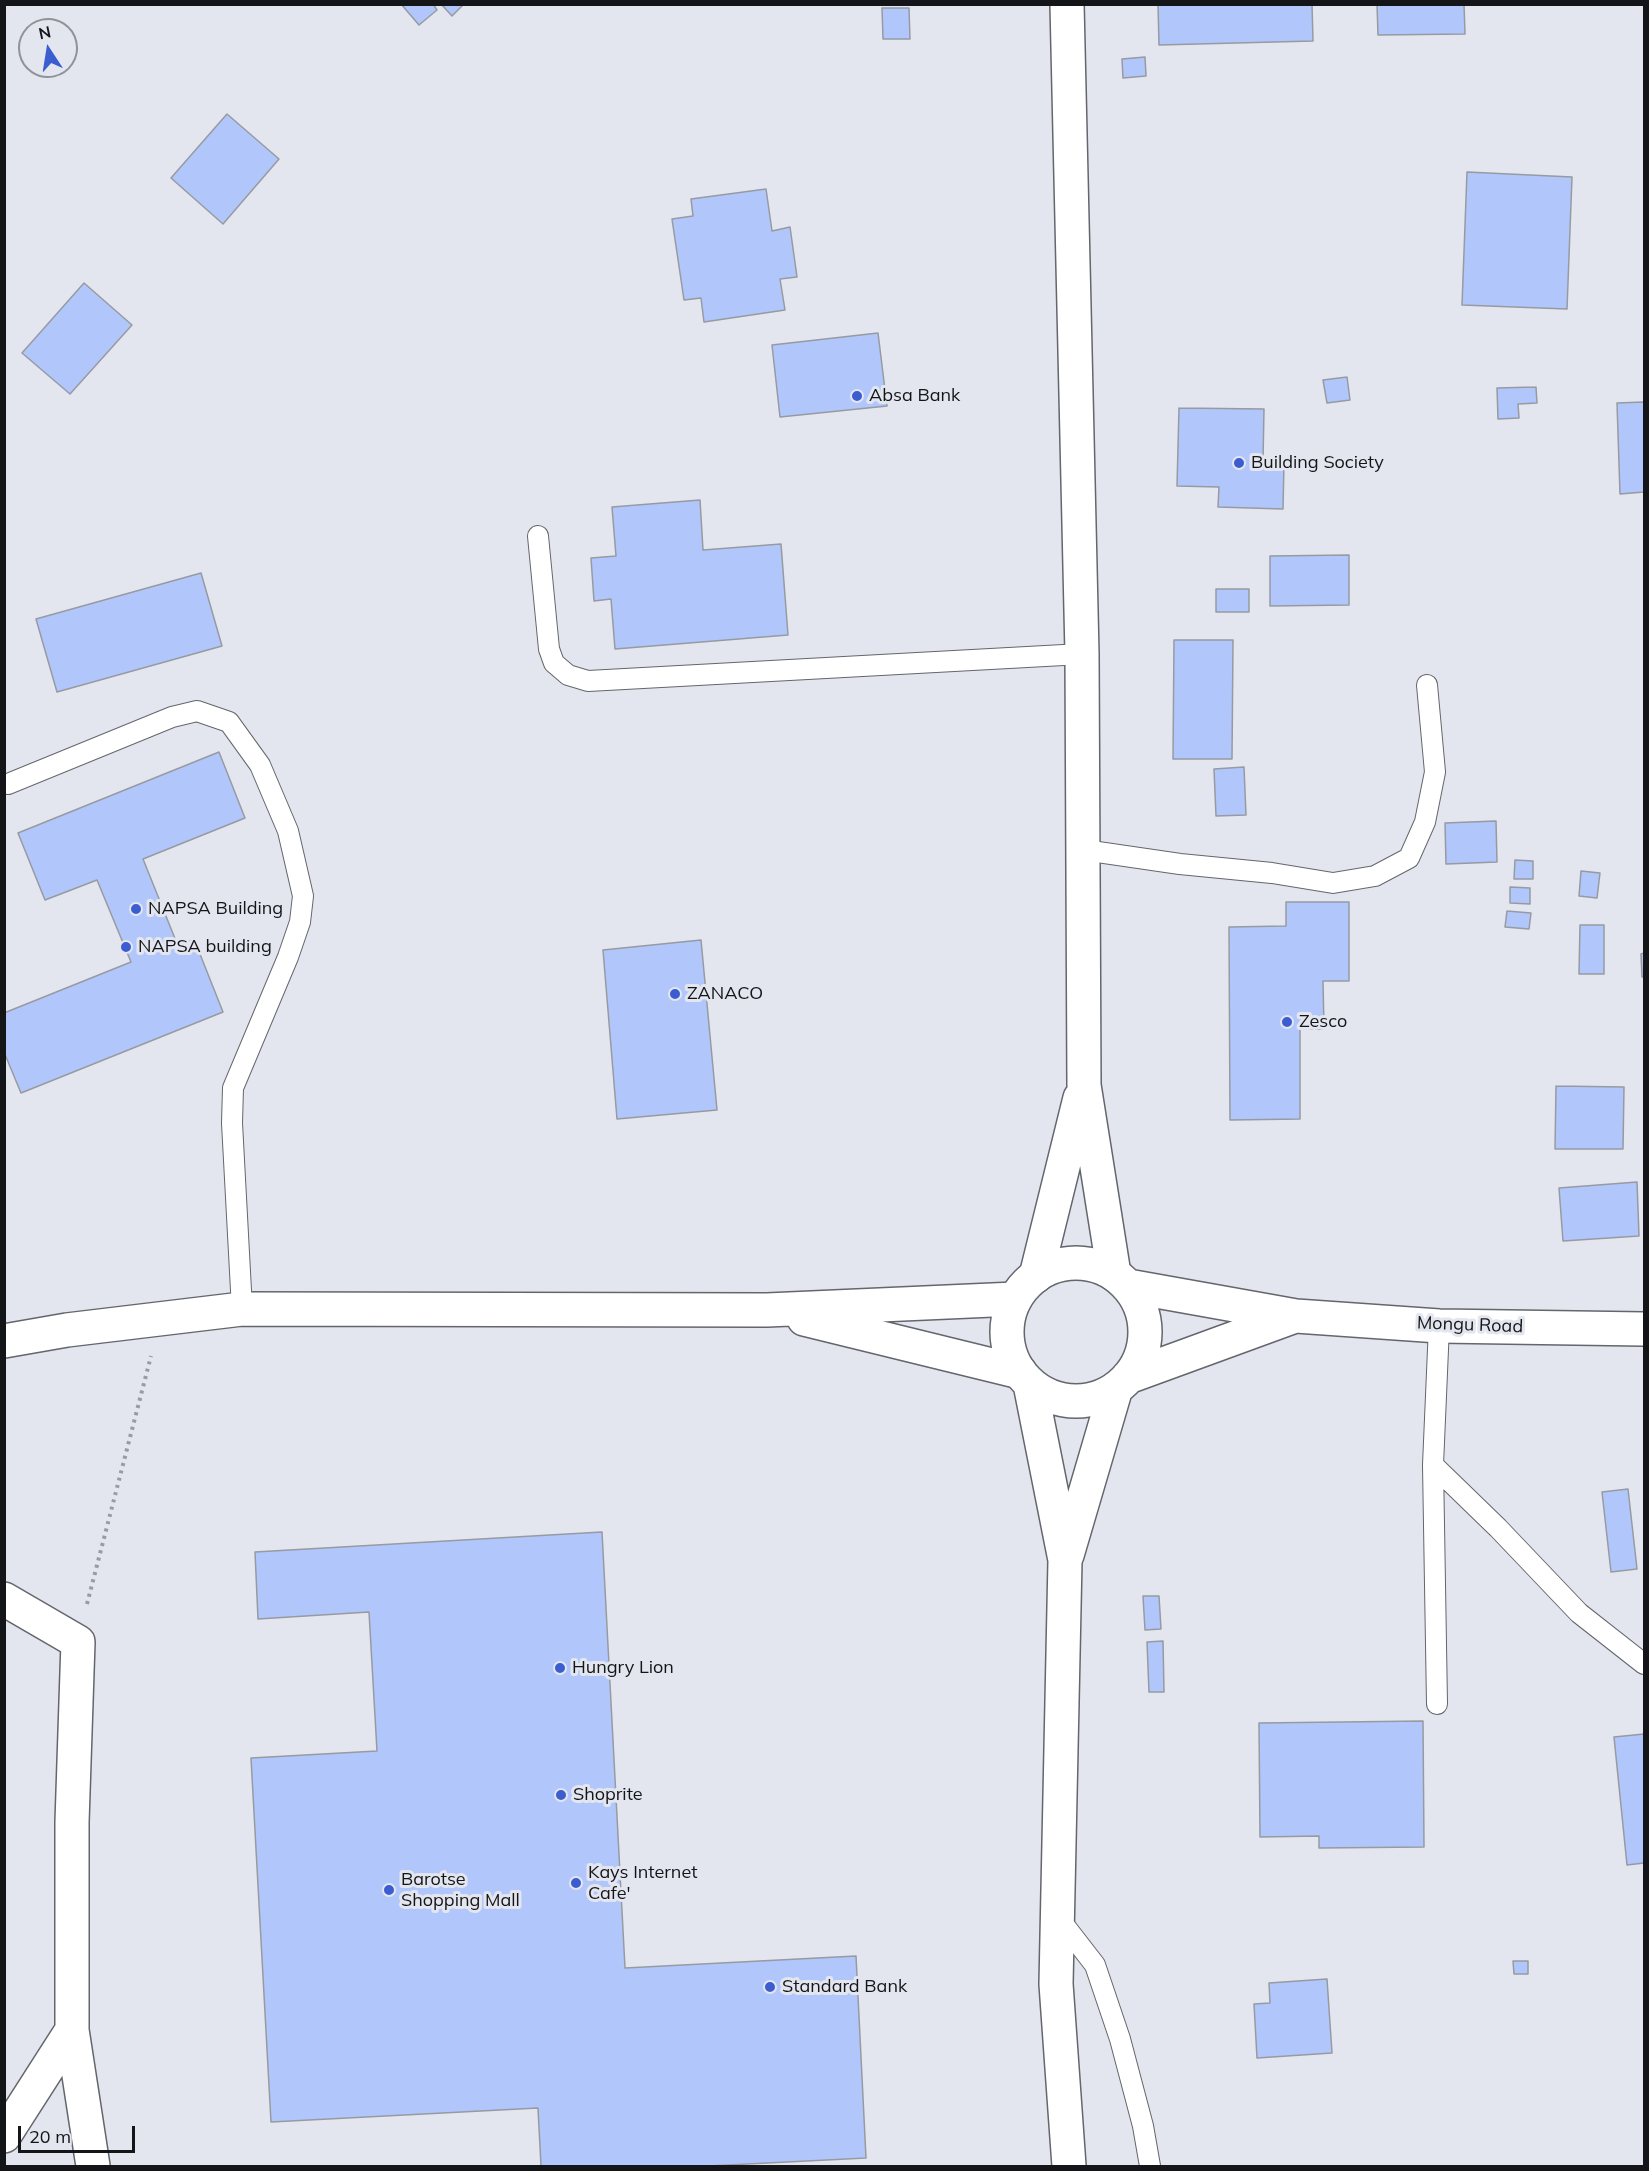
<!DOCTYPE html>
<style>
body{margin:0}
#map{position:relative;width:1649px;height:2171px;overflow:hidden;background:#e3e6ee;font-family:Mulish,sans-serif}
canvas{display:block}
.frame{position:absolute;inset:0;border:6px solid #141518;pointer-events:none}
.north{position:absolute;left:18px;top:18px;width:60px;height:60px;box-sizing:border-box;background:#e3e6ee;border:2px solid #909298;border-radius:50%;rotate:348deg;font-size:16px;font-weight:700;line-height:24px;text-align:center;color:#141518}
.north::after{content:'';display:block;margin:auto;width:21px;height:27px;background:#3c5dcf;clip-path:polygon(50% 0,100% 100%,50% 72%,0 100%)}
.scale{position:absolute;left:18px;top:2126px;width:117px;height:27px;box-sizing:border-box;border:3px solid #141518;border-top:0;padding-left:8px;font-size:18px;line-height:21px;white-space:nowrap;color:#141518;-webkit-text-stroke:4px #e3e6ee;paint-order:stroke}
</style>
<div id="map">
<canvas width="1649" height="2171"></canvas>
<div class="frame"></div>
<div class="north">N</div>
<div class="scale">20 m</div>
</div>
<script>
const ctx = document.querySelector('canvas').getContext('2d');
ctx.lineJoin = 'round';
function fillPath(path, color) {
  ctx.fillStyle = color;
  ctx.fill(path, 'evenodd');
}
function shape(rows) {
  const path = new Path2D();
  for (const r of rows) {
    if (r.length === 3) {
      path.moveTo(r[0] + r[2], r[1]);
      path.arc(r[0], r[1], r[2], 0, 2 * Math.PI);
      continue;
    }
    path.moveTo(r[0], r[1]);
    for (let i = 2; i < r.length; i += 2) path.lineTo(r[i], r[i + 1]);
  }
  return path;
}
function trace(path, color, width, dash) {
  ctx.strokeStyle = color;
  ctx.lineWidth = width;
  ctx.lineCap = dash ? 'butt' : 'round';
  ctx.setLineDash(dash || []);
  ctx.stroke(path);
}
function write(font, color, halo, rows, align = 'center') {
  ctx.font = font + ' Mulish,sans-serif';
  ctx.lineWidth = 6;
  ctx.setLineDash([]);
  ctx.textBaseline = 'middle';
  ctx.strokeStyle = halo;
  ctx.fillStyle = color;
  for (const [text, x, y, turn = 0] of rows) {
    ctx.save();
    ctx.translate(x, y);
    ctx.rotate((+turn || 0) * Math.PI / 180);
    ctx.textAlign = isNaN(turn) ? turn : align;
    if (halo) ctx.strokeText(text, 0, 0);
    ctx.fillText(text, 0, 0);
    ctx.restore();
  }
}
const building = shape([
 [401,4,433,4,437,10,419,25,401,4],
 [441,4,464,4,452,16,441,4],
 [1158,4,1312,4,1313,41,1159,45,1158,4],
 [1377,4,1464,4,1465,34,1378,35,1377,4],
 [882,8,909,8,910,39,883,39,882,8],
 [1145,57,1146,76,1123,78,1122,59,1145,57],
 [227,114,279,159,223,224,171,178,227,114],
 [1467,172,1572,177,1567,309,1462,305,1467,172],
 [766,189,772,231,790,227,797,277,780,279,785,310,704,322,701,298,684,300,672,219,693,216,691,199,766,189],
 [84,283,132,325,70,394,22,353,84,283],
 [878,333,887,406,780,417,772,345,878,333],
 [1347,377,1350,400,1327,403,1323,380,1347,377],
 [1536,387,1537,403,1518,404,1519,418,1498,419,1497,388,1536,387],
 [1644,402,1644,492,1620,494,1617,403,1644,402],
 [1179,408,1264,409,1263,461,1284,462,1283,509,1218,507,1219,487,1177,486,1179,408],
 [700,500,703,550,781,544,788,635,615,649,611,599,594,601,591,558,616,556,612,507,700,500],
 [1349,555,1349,605,1270,606,1270,556,1349,555],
 [201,573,222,646,57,692,36,619,201,573],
 [1216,589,1249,589,1249,612,1216,612,1216,589],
 [1174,640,1233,640,1232,759,1173,759,1174,640],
 [219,752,245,818,143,859,178,946,194,939,223,1012,21,1093,4,1052,4,1013,131,962,97,880,45,900,18,833,219,752],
 [1244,767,1246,815,1216,816,1214,769,1244,767],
 [1496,821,1497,862,1446,864,1445,823,1496,821],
 [1515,860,1533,861,1533,879,1514,879,1515,860],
 [1581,871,1600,873,1597,898,1579,896,1581,871],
 [1510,887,1530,888,1530,904,1510,903,1510,887],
 [1286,902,1349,902,1349,981,1323,981,1324,1029,1300,1029,1300,1119,1230,1120,1229,927,1286,926,1286,902],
 [1507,911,1531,913,1529,929,1505,927,1507,911],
 [1580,925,1604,925,1604,974,1579,974,1580,925],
 [701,940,717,1110,617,1119,603,950,701,940],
 [1644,953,1644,977,1642,977,1641,954,1644,953],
 [1556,1086,1624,1087,1623,1149,1555,1149,1556,1086],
 [1637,1182,1639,1236,1563,1241,1559,1188,1637,1182],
 [1628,1489,1637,1569,1611,1572,1602,1492,1628,1489],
 [602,1532,625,1968,856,1956,866,2158,708,2166,541,2166,538,2108,271,2122,251,1758,377,1751,369,1612,258,1619,255,1552,602,1532],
 [1143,1596,1159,1596,1161,1629,1145,1630,1143,1596],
 [1163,1641,1164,1692,1149,1692,1147,1642,1163,1641],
 [1423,1721,1424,1847,1319,1848,1319,1836,1260,1837,1259,1723,1423,1721],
 [1644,1734,1644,1863,1627,1865,1614,1737,1644,1734],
 [1513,1961,1528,1961,1528,1974,1514,1974,1513,1961],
 [1327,1979,1332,2053,1257,2058,1254,2004,1270,2003,1269,1983,1327,1979]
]);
const path = shape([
 [87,1604,151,1356]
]);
const service = shape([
 [538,536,549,649,554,663,568,675,588,681,1082,654],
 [8,784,172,717,197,711,229,722,260,765,288,831,303,896,300,922,288,957,233,1088,232,1123,242,1309],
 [1084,850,1180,864,1272,873,1333,883,1375,876,1409,858,1425,822,1435,772,1427,685],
 [1433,1465,1498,1528,1579,1613,1644,1664],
 [1437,1704,1433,1465,1439,1326],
 [1057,1916,1095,1965,1120,2039,1143,2126,1150,2166]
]);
const minor = shape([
 [4,1599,78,1642,72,1822,72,2030,4,2136],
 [72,2030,93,2166]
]);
const secondary = shape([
 [1067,4,1082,654,1084,1085,1114,1274],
 [1036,1276,1080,1098],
 [804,1319,1020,1372],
 [4,1341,67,1330,242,1309,767,1310,1015,1299]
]);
const primary = shape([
 [1076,1332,69],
 [1128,1286,1296,1316,1439,1326,1644,1329],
 [1128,1377,1295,1316],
 [1030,1384,1065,1560,1056,1984,1069,2166],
 [1067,1555,1116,1388]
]);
const markers = [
 [857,396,6,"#3c5dcf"],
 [1239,463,6,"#3c5dcf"],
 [136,909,6,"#3c5dcf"],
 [126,947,6,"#3c5dcf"],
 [675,994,6,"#3c5dcf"],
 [1287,1022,6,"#3c5dcf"],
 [560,1668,6,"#3c5dcf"],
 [561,1795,6,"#3c5dcf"],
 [576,1883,6,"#3c5dcf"],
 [389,1890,6,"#3c5dcf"],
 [770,1987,6,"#3c5dcf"]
];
const poiNames = [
 ["Absa Bank",869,396],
 ["Building Society",1251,463],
 ["NAPSA Building",148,909],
 ["NAPSA building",138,947],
 ["ZANACO",687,994],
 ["Zesco",1299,1022],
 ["Hungry Lion",572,1668],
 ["Shoprite",573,1795],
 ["Kays Internet",588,1873],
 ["Cafe'",588,1894],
 ["Barotse",401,1880],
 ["Shopping Mall",401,1901],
 ["Standard Bank",782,1987]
];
const streetNames = [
 ["Mongu Road",1470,1325,2]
];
fillPath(building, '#b1c7fc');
trace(building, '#979aa1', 1.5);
trace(service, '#63666c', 22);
trace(minor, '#63666c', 36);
trace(secondary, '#63666c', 36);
trace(primary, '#63666c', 36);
trace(path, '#999ba2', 4, [3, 4.5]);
trace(service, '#fff', 20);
trace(minor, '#fff', 33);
trace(secondary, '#fff', 33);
trace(primary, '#fff', 33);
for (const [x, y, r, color] of markers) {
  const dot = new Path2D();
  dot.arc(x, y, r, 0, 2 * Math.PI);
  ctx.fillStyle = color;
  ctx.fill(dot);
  trace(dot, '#e3e6ee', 2);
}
write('18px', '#141518', '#e3e6ee', poiNames, 'left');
write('18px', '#141518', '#e3e6ee', streetNames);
</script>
